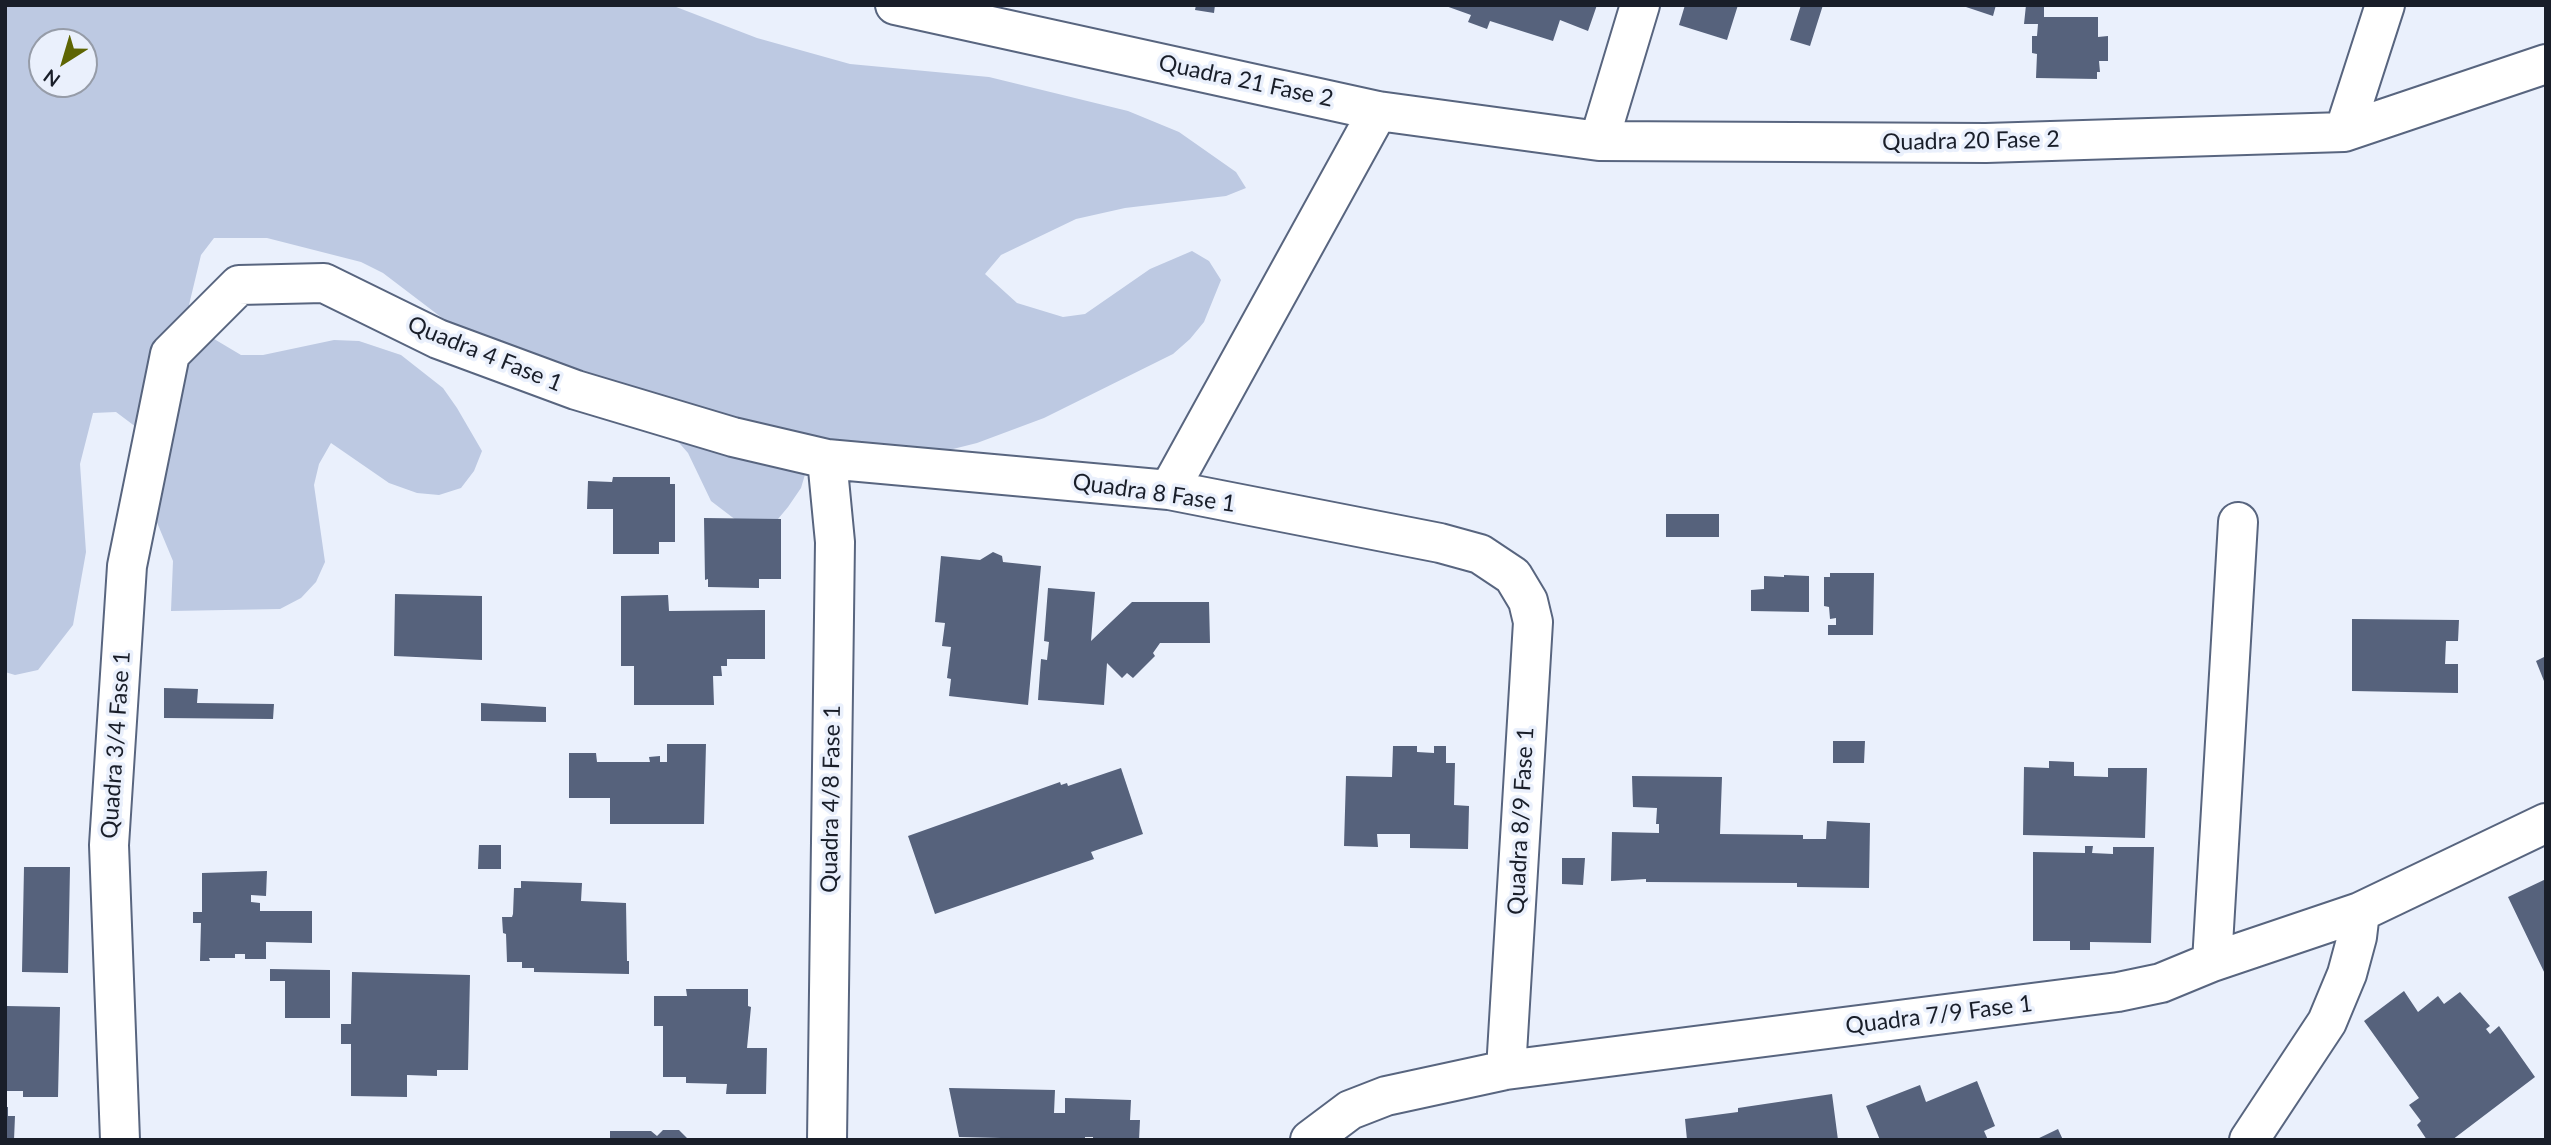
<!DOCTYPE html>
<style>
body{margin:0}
#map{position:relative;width:2551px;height:1145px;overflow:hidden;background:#eaf0fc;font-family:Lato,sans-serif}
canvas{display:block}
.frame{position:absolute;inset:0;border:7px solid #191e29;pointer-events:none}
.north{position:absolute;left:28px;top:28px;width:70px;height:70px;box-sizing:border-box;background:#eaf0fc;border:2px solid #969ca8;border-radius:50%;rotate:217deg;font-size:19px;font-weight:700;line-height:28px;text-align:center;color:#191e29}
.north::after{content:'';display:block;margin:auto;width:24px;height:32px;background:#5e6503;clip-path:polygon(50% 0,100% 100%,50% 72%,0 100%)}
</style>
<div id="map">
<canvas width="2551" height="1145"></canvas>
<div class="frame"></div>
<div class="north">N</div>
</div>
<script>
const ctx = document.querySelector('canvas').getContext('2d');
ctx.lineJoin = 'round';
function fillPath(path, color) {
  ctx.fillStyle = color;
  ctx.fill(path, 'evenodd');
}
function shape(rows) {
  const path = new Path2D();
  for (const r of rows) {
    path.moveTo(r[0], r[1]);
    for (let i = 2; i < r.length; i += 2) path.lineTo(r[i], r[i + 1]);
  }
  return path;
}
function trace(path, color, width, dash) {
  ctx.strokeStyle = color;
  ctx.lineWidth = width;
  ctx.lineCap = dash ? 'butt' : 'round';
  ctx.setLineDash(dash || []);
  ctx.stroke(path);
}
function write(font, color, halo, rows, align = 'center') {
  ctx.font = font + ' Lato,sans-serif';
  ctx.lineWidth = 7;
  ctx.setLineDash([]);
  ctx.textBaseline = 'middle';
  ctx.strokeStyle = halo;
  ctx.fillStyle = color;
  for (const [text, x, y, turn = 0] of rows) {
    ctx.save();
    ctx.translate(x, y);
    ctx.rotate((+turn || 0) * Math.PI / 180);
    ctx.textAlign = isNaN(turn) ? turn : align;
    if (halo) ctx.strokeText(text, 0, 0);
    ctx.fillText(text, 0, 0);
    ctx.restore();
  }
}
const green = shape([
 [5,5,671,5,757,38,850,64,989,77,1128,111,1179,132,1236,172,1246,188,1226,196,1125,208,1076,219,1001,255,985,274,1017,303,1063,317,1085,314,1150,269,1192,251,1209,261,1221,280,1204,322,1190,339,1173,354,1044,418,977,443,881,467,814,444,801,488,788,507,773,525,749,530,711,501,688,453,674,437,483,349,383,273,361,262,267,238,214,238,201,255,189,305,199,330,241,355,263,355,334,340,359,341,401,355,443,388,457,408,482,451,474,471,461,488,439,495,417,493,389,483,331,443,319,464,314,485,325,562,316,582,301,598,280,609,171,611,173,561,146,496,136,427,116,412,93,413,80,464,86,552,73,625,38,670,15,675,5,672],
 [42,42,84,42,84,84,42,84]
]);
const building = shape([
 [1196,5,1215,5,1214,13,1195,10],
 [1443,5,1597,5,1588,31,1560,20,1553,41,1490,21,1487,29,1468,22,1471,15],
 [1685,5,1738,5,1727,40,1679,25],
 [1801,5,1823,5,1810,46,1790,40],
 [1960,5,1996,5,1993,16],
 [2026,5,2044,5,2044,17,2098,17,2098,37,2108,36,2108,61,2099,61,2100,72,2097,72,2097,79,2036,78,2037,54,2032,53,2032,36,2037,36,2038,24,2024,24],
 [613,477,670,477,670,484,675,484,675,542,659,542,659,554,613,554,613,509,587,509,588,481,612,482],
 [1666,514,1719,514,1719,537,1666,537],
 [704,518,781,519,781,579,759,579,759,588,708,587,708,579,705,580],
 [993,552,1002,556,1003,562,1041,566,1028,705,949,696,951,679,947,678,951,647,942,646,945,623,935,622,941,556,980,560],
 [1830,573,1874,573,1873,635,1828,635,1828,625,1836,625,1836,618,1830,619,1829,607,1824,606,1824,577,1830,577],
 [1784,575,1809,576,1809,612,1751,611,1751,590,1764,589,1764,576,1784,577],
 [1048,588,1095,592,1091,641,1132,602,1209,602,1210,643,1160,643,1153,653,1155,656,1133,678,1127,673,1122,678,1107,663,1104,705,1038,700,1041,659,1047,660,1049,642,1044,641],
 [395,594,482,596,482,660,394,656],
 [668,595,669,611,765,610,765,659,727,659,727,666,721,666,722,676,713,676,714,705,634,705,634,666,621,666,621,596],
 [2352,619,2459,620,2458,641,2446,641,2445,664,2458,664,2458,693,2352,691],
 [2546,656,2546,686,2536,661],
 [164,688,198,689,197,703,274,704,273,719,164,718],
 [481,703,546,707,546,722,481,721],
 [1833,741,1865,741,1864,763,1833,763],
 [667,744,706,744,704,824,610,824,610,798,569,798,569,753,596,753,597,762,650,762,649,757,660,756,660,762,667,762],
 [1393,746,1417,746,1417,752,1434,753,1434,746,1446,746,1446,763,1455,763,1454,805,1469,806,1468,849,1410,848,1410,834,1377,834,1378,847,1344,846,1346,776,1392,777],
 [2049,761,2074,762,2074,776,2108,777,2108,768,2147,768,2145,838,2023,835,2024,767,2049,768],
 [1121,768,1143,834,1091,852,1094,859,935,914,908,836,1060,782,1061,785,1067,783,1068,786],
 [1632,776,1722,777,1720,834,1803,835,1803,839,1826,839,1827,821,1870,823,1869,888,1797,887,1797,883,1646,882,1646,879,1611,881,1612,832,1659,833,1659,824,1656,824,1657,808,1633,807],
 [479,845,501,845,501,869,478,869],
 [2085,846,2093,846,2092,853,2113,854,2113,847,2154,847,2151,943,2090,942,2090,950,2070,950,2070,941,2033,941,2033,852,2085,853],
 [1562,858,1585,858,1583,885,1562,884],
 [24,867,70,867,68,973,22,972],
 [267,871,266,896,251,895,251,902,260,903,260,911,312,911,312,943,266,942,266,959,245,959,245,954,235,954,235,958,209,958,210,961,200,961,201,923,193,923,193,912,202,912,202,873],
 [2546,879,2546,976,2508,897],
 [521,881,582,883,581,901,626,903,627,961,629,961,629,974,534,972,534,968,522,968,522,962,507,962,506,934,503,933,502,917,512,917,513,914,514,888,521,888],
 [270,969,330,970,330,1018,285,1018,285,981,270,981],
 [352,972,470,975,468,1070,437,1070,437,1076,407,1075,407,1097,351,1096,351,1044,341,1044,341,1024,351,1024],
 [686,989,748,989,748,1006,751,1007,747,1048,767,1048,766,1094,726,1094,727,1084,686,1083,686,1077,663,1077,663,1026,654,1026,654,996,687,996],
 [2404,991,2418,1012,2438,996,2444,1004,2460,992,2490,1026,2486,1029,2490,1034,2499,1026,2535,1077,2452,1140,2427,1140,2417,1125,2421,1121,2409,1105,2419,1098,2364,1021],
 [6,1006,60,1007,58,1097,23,1097,23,1091,5,1091],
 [1977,1081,1995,1126,1984,1131,1988,1140,1880,1140,1866,1106,1920,1085,1926,1102],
 [949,1088,1055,1090,1054,1113,1065,1113,1065,1098,1131,1100,1130,1120,1140,1120,1139,1140,1093,1140,1093,1137,1085,1137,1085,1140,959,1137],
 [1832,1094,1838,1140,1687,1140,1685,1119,1738,1112,1738,1108],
 [5,1107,8,1107,8,1116,15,1116,14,1140,5,1140],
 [2058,1129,2063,1140,2035,1140],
 [663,1130,679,1130,689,1140,610,1140,610,1131,651,1131,657,1136]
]);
const minor = shape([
 [895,5,1378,111,1599,141,1986,143,2344,132,2546,64],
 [2344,132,2385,5],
 [1599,141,1640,5],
 [827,459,835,542,827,1140],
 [1169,490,1378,111],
 [2212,962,2238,522],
 [120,1140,109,845,127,566,170,354,239,285,324,283,438,339,576,390,733,437,827,459,1169,490,1440,543,1480,554,1513,576,1528,601,1533,622,1506,1070],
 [1310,1140,1350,1110,1386,1096,1506,1070,2118,992,2161,983,2212,962,2360,912,2546,823],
 [2249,1140,2327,1022,2347,974,2357,937,2360,912]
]);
const streetNames = [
 ["Quadra 21 Fase 2",1246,81,12],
 ["Quadra 20 Fase 2",1971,141,-1],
 ["Quadra 4 Fase 1",485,354,22],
 ["Quadra 8 Fase 1",1154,493,8],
 ["Quadra 3/4 Fase 1",116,745,-86],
 ["Quadra 4/8 Fase 1",831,799,-89],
 ["Quadra 8/9 Fase 1",1521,821,-87],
 ["Quadra 7/9 Fase 1",1939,1015,-7]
];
fillPath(green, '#bdc9e2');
fillPath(building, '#56627c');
trace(minor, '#58657f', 42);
trace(minor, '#fff', 38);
write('23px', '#191e29', '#eaf0fc', streetNames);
</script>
